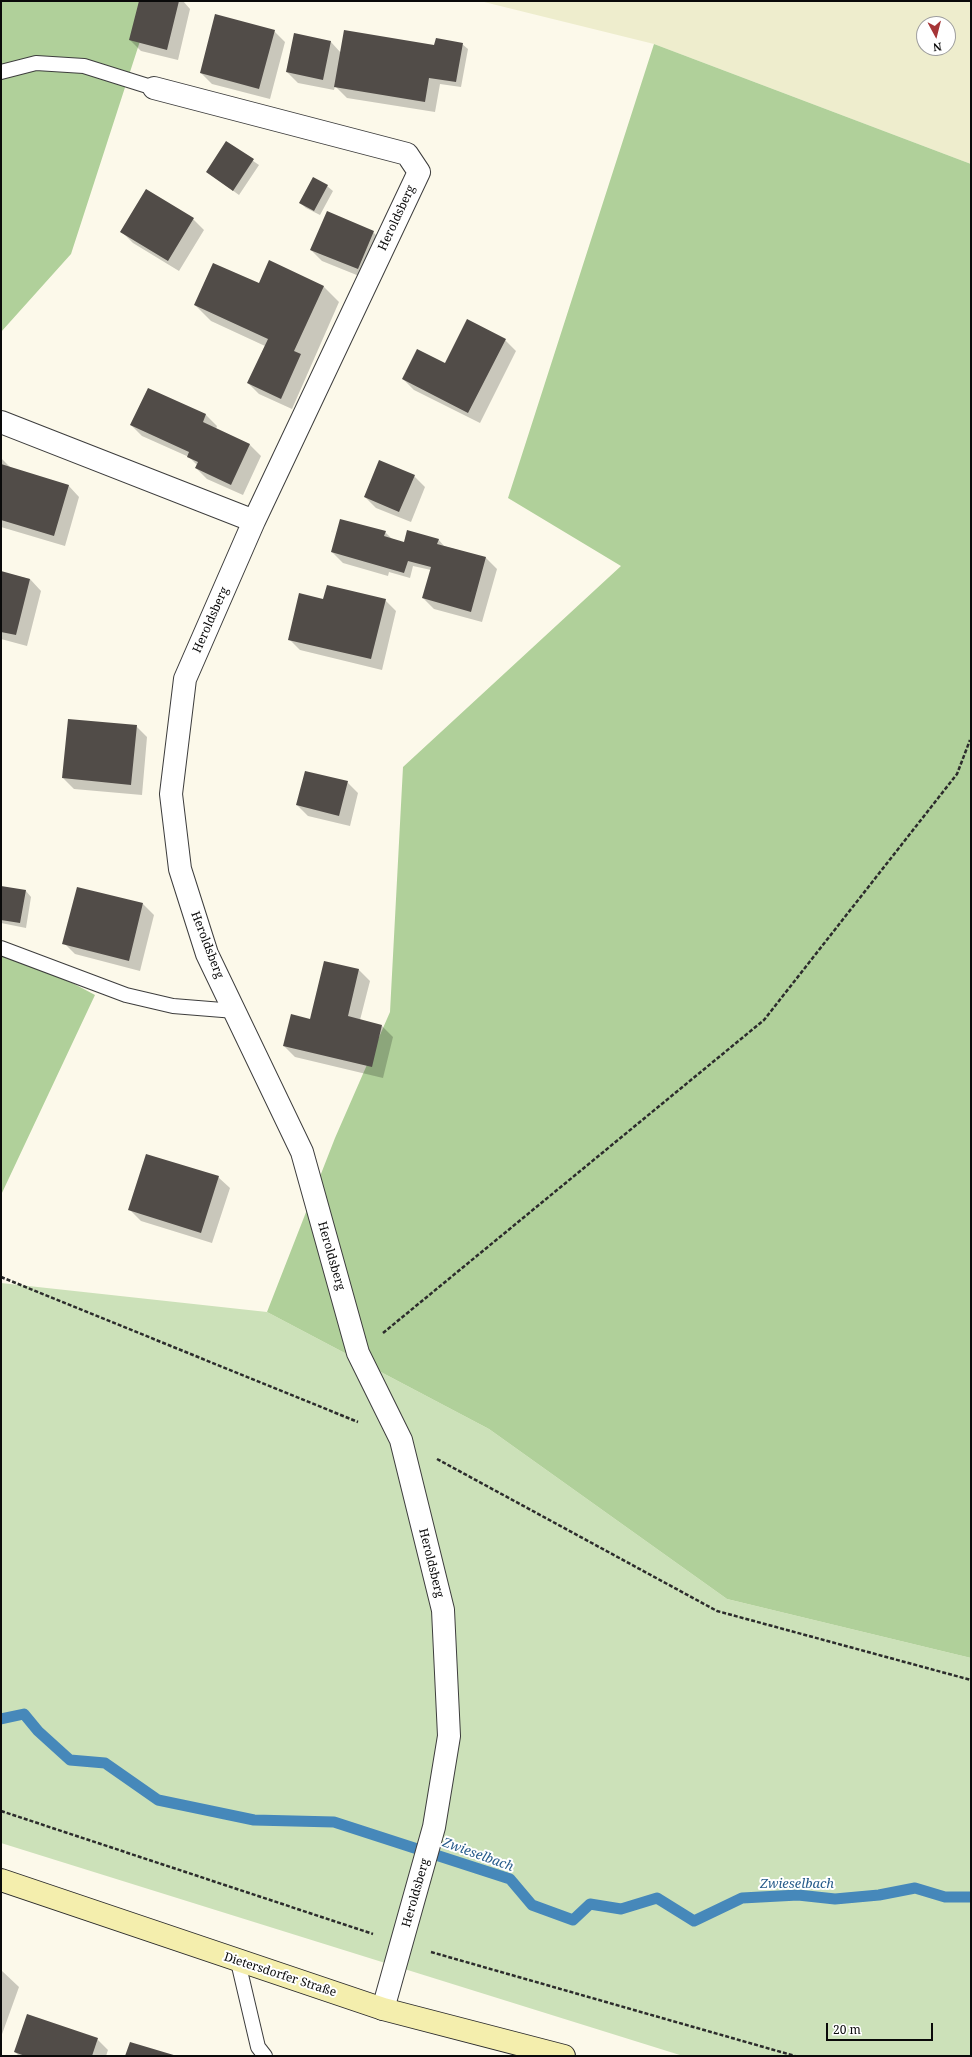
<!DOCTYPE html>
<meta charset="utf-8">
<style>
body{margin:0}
#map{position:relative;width:972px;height:2057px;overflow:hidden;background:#fcf9ea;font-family:"Noto Serif",serif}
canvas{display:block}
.frame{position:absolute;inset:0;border:2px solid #0a0a0a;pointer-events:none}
.north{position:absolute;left:916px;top:16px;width:40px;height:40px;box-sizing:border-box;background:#fff;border:1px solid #9d9d9d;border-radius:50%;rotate:173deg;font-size:11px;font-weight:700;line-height:16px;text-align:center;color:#0a0a0a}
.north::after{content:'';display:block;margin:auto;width:14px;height:18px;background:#a63537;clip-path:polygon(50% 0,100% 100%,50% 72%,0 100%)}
.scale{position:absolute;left:826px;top:2023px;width:107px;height:18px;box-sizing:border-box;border:2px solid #0a0a0a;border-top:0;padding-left:5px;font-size:12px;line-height:14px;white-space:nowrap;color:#0a0a0a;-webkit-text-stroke:3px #fff;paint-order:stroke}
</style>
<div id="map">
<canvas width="972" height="2057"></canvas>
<div class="frame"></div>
<div class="north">N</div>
<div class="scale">20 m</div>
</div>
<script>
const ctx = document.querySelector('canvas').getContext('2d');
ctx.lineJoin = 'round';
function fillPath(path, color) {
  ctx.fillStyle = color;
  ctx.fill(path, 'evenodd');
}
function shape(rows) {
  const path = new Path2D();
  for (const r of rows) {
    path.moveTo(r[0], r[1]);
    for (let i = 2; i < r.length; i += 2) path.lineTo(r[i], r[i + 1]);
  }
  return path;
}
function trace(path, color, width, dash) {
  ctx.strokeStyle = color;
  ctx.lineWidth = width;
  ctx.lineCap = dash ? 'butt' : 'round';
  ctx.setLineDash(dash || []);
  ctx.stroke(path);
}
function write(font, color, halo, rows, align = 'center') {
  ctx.font = font + ' "Noto Serif",serif';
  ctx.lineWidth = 4;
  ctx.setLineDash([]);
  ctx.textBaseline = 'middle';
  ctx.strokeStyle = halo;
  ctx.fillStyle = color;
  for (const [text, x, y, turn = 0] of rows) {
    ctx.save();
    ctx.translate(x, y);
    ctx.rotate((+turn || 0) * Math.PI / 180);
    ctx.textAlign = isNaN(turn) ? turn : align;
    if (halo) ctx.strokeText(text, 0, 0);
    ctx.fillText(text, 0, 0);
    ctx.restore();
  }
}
const farmland = shape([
 [480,1,971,1,971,164,654,44],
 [924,24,948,24,948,48,924,48]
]);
const green = shape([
 [1,1283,267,1312,489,1429,727,1599,971,1658,971,2056,683,2056,1,1843]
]);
const forest = shape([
 [1,1,153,1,71,254,1,332],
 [654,44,971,164,971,1658,727,1599,489,1429,267,1312,335,1138,390,1012,403,767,621,566,508,498],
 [1,945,95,995,1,1195]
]);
const shadow = shape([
 [140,1,183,1,190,9,178,60,141,51,130,40],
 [274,31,285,42,270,99,212,84,201,73],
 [331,42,341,53,462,44,468,49,461,87,440,84,435,112,347,98,335,86,334,90,298,83,287,72],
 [227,143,259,165,239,195,207,172],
 [327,186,333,191,320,215,306,208,300,203],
 [193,219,204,230,179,271,133,243,122,232],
 [373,232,384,243,369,280,322,261,311,250],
 [259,285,323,286,339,302,292,409,259,394,248,383,265,346,211,321,195,305],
 [505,340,516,351,480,423,414,390,403,379,445,365],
 [148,389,206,415,217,426,216,429,250,445,261,456,243,495,207,479,196,468,197,465,189,457,142,436,131,425],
 [1,458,12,469,68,485,79,497,65,546,1,527],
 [414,476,425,487,411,522,376,508,365,497],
 [385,532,393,540,404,543,438,539,444,546,486,558,497,569,482,622,434,609,423,598,431,570,413,566,410,578,389,572,388,576,343,563,332,552],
 [1,572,30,579,41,591,27,646,1,639],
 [385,600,396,611,382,670,300,650,289,639,324,601],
 [136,726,147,737,142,795,74,789,63,778],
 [347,782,358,793,350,826,308,816,297,805],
 [1,887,26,891,31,897,26,928,1,923],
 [143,904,154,915,140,971,75,954,64,943],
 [325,962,359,970,370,981,360,1020,382,1026,393,1037,383,1078,295,1057,284,1046,311,1020],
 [218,1177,230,1188,212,1243,141,1221,130,1210],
 [1,1970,19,1987,1,2037],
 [97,2039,108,2050,106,2056,19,2056,15,2052]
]);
const stream = shape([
 [1,1719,24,1714,38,1731,70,1760,105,1763,158,1800,254,1820,334,1822,510,1879,532,1905,573,1920,590,1904,621,1909,657,1898,694,1921,742,1898,798,1895,835,1899,879,1895,915,1888,945,1897,971,1897]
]);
const building = shape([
 [139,1,179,1,167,50,129,40],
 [215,14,275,30,259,89,200,73],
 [344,30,434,45,436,38,463,43,456,82,429,78,425,102,334,87],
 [294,33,331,41,323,80,286,72],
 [226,141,254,159,233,191,206,172],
 [313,177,328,185,314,211,299,203],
 [146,189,194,218,168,261,120,232],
 [327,211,374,231,358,269,310,250],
 [269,260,324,286,294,351,301,354,281,399,247,383,268,339,194,305,213,263,259,283],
 [467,319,506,339,468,413,402,379,417,349,445,363],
 [148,388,206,414,203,422,250,444,231,485,195,468,198,462,187,457,189,452,130,425],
 [379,460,415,475,399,512,364,497],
 [1,464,69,485,54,536,1,520],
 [340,519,386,531,384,536,404,542,407,530,439,539,437,544,486,557,471,612,422,598,431,567,408,561,404,573,331,552],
 [1,571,30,579,16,635,1,632],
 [327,585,386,599,371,659,288,640,299,593,323,599],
 [68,719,137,725,131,785,62,778],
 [305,771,348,781,339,816,296,805],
 [1,886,26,890,20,923,1,920],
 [77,887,143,903,129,961,62,944],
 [324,961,359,969,348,1016,382,1025,372,1067,283,1046,291,1014,310,1019],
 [146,1154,219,1176,201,1233,128,1210],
 [27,2014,98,2038,92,2056,25,2056,14,2052],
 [130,2042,177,2056,125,2056]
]);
const path = shape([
 [1,1277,358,1422],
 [383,1333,764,1020,957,774,970,740],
 [437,1459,717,1611,971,1680],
 [1,1811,373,1934],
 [431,1952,795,2056]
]);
const lane = shape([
 [1,72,36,63,84,66,154,88],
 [1,948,126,995,173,1006,235,1011],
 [238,1962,258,2047,265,2056]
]);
const street = shape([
 [154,88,407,154,419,172,254,521,185,679,171,794,180,869,207,954,302,1152,358,1353,401,1440,443,1610,449,1736,434,1827,383,2009],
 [1,422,254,521]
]);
const secondary = shape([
 [1,1880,383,2009,564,2056]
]);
const streetNames = [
 ["Heroldsberg",397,218,-65],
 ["Heroldsberg",211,620,-66],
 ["Heroldsberg",207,945,69],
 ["Heroldsberg",331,1256,74],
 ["Heroldsberg",431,1563,76],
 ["Heroldsberg",416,1893,-74],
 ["Dietersdorfer Straße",280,1975,18]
];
const waterNames = [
 ["Zwieselbach",478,1855,20],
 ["Zwieselbach",797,1884]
];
fillPath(farmland, '#eeedcd');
fillPath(green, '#cce1b9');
fillPath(forest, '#b0d09a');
fillPath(shadow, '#0003');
trace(stream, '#4688ba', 11);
fillPath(building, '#514c48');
trace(lane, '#3d3d3d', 16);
trace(street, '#3d3d3d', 24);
trace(secondary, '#2c2c2c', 24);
trace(path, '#2c2c2c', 2.5, [4, 2]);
trace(lane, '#fff', 14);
trace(street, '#fff', 22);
trace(secondary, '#f4eead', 22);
write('12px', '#0a0a0a', '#fff', streetNames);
write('italic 13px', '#255a8a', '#fff', waterNames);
</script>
